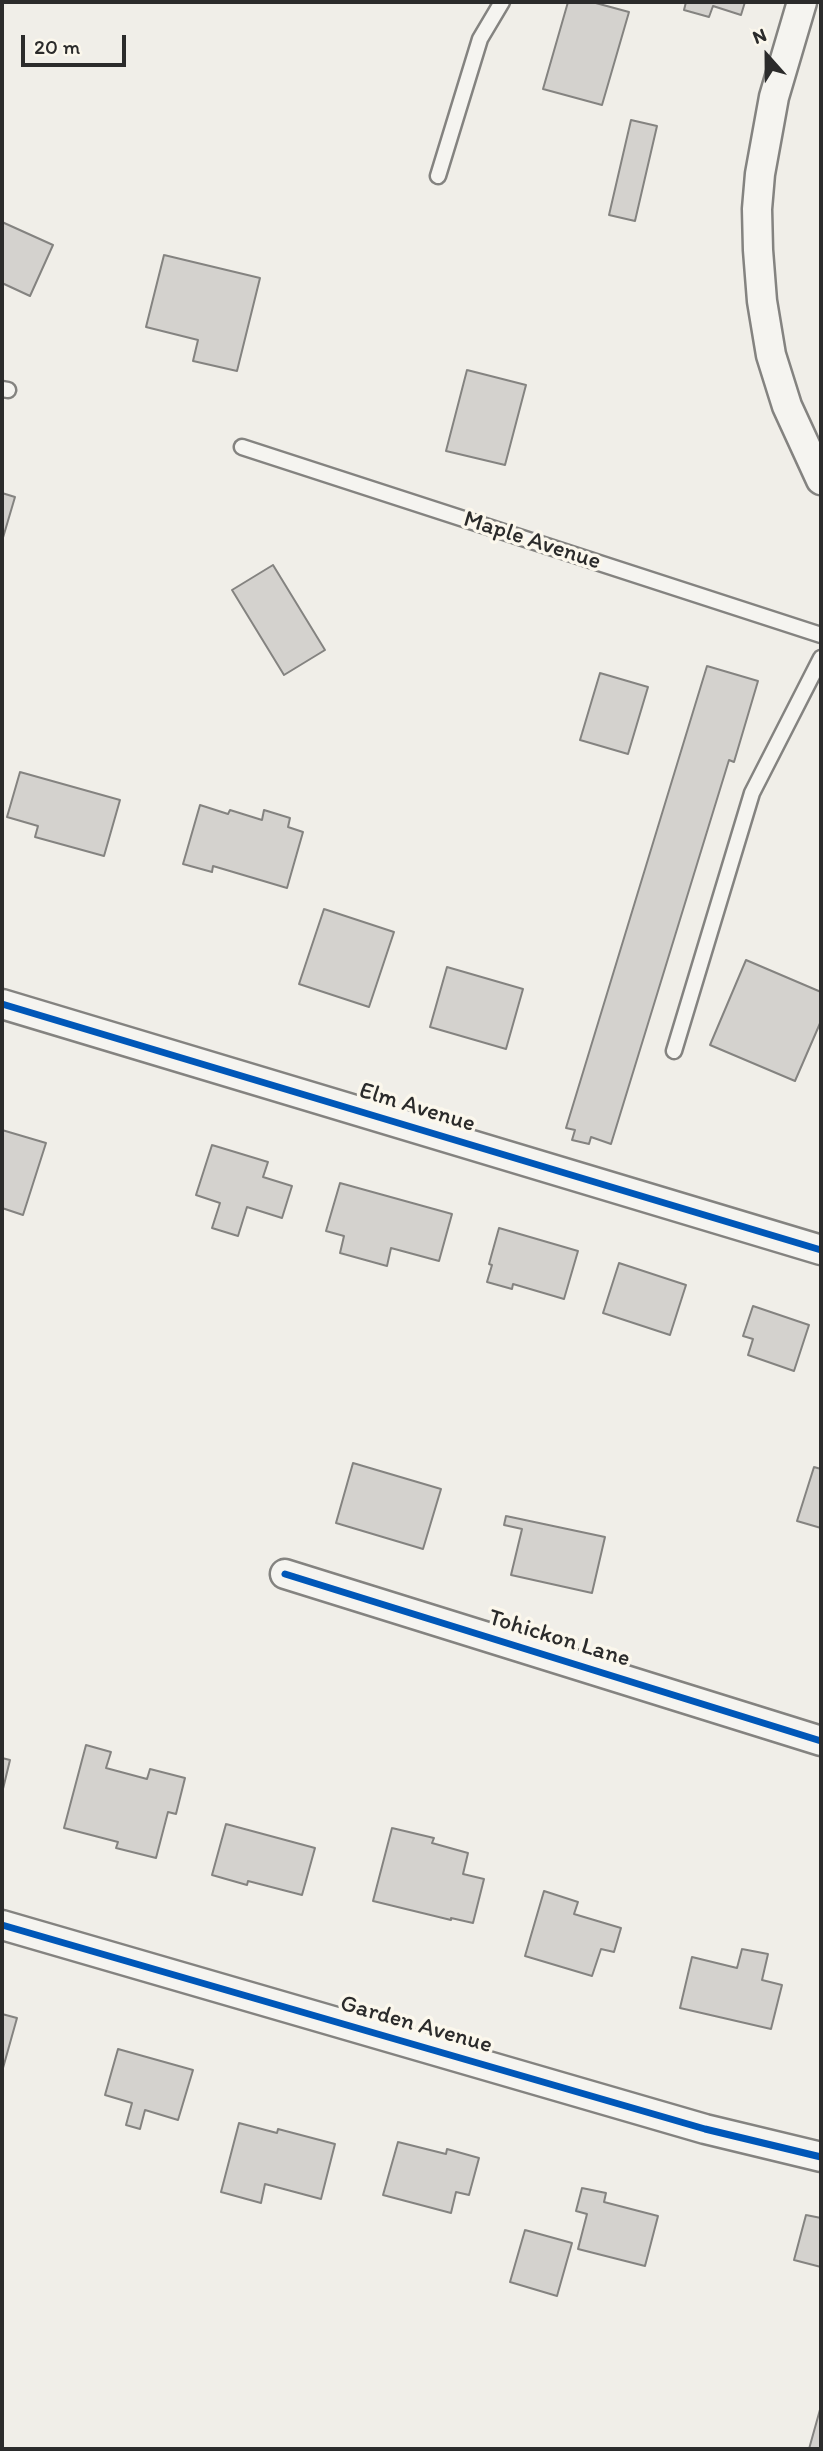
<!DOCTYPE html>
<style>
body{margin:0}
#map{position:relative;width:823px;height:2451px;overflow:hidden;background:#f0eee8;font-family:Itim,sans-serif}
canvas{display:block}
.frame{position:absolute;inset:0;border:4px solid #2b2b2b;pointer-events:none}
.north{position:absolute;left:732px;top:21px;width:70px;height:70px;-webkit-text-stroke:5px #fbf7ec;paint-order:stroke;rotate:339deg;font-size:19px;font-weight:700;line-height:28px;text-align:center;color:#2b2b2b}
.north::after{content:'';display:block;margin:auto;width:24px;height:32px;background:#2b2b2b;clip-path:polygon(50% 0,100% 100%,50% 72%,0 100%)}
.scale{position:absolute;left:21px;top:35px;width:105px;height:32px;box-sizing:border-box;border:4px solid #2b2b2b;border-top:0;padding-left:9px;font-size:21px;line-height:24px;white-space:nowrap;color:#2b2b2b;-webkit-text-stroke:5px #fbf7ec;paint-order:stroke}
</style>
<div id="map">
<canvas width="823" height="2451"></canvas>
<div class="frame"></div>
<div class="north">N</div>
<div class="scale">20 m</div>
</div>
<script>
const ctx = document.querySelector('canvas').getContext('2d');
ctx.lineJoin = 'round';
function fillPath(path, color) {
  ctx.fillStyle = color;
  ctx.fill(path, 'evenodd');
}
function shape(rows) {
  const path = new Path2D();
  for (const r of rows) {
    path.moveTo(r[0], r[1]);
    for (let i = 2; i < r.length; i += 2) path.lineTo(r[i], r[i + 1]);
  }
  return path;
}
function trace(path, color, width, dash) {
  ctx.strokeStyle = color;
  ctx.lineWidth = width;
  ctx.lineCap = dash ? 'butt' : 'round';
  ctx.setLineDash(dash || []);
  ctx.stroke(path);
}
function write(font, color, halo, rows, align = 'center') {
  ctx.font = font + ' Itim,sans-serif';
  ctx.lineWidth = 7;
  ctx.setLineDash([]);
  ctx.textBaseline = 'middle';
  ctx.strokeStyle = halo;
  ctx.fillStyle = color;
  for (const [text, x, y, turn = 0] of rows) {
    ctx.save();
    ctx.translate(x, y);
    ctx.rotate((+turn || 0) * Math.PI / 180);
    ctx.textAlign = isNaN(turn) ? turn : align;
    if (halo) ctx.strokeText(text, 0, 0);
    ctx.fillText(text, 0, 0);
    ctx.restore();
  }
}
const building = shape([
 [568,2,592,2,629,12,602,105,543,89,568,2],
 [686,2,745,2,741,15,713,6,709,17,684,10,686,2],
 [631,120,657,126,635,221,609,215,631,120],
 [2,222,53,245,30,296,2,283,2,222],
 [164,255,260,278,237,371,193,361,198,340,146,327,164,255],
 [467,370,526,385,505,465,446,451,467,370],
 [2,493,15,497,2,541,2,493],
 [273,565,325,650,284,675,232,590,273,565],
 [707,666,758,681,734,762,729,760,611,1144,591,1137,589,1144,572,1140,575,1130,566,1128,707,666],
 [600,673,648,687,628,754,580,740,600,673],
 [20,772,120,800,104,856,35,837,38,826,7,817,20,772],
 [200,805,228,814,230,810,262,820,264,810,290,818,288,827,303,832,287,888,213,866,212,872,183,864,200,805],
 [324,909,394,932,369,1007,299,984,324,909],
 [746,960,821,992,821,1021,795,1081,710,1045,746,960],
 [447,967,523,989,506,1049,430,1027,447,967],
 [2,1130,46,1143,23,1215,2,1208,2,1130],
 [212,1145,268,1162,263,1177,292,1186,282,1218,247,1207,238,1236,212,1228,220,1203,196,1195,212,1145],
 [340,1183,452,1214,439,1261,391,1248,387,1266,340,1253,344,1236,326,1231,340,1183],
 [499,1228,578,1251,564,1299,513,1284,512,1289,487,1282,492,1265,489,1264,499,1228],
 [619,1263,686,1285,670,1335,603,1313,619,1263],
 [753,1306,809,1325,794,1371,748,1355,753,1339,743,1336,753,1306],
 [353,1463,441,1489,423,1549,336,1523,353,1463],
 [814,1467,821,1469,821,1528,797,1521,814,1467],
 [506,1516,605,1537,592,1593,511,1575,522,1529,504,1525,506,1516],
 [86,1745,111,1752,106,1768,147,1779,150,1769,185,1778,176,1814,168,1812,156,1858,116,1848,118,1842,64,1828,86,1745],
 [2,1758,10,1760,2,1793,2,1758],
 [226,1824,315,1848,302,1895,248,1881,247,1885,212,1875,226,1824],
 [392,1828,434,1838,432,1843,468,1853,463,1874,484,1879,473,1923,451,1918,451,1920,373,1901,392,1828],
 [544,1891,578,1902,574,1914,621,1928,614,1952,601,1949,592,1976,525,1956,544,1891],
 [742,1949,768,1954,762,1980,782,1985,771,2029,680,2008,692,1957,737,1968,742,1949],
 [2,2014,17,2018,3,2068,2,2067,2,2014],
 [118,2049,193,2070,178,2120,145,2110,140,2129,126,2125,132,2103,105,2095,118,2049],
 [239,2123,277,2133,278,2129,335,2144,321,2199,265,2184,261,2203,221,2192,239,2123],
 [398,2142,446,2154,447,2149,479,2158,469,2195,456,2192,451,2213,383,2195,398,2142],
 [582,2188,606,2193,604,2202,658,2216,645,2266,578,2249,587,2214,576,2211,582,2188],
 [806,2215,821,2218,821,2267,794,2260,806,2215],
 [525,2230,572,2243,557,2296,510,2282,525,2230],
 [821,2406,821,2449,809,2449,821,2406]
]);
const lane = shape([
 [438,176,480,39,502,2],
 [2,389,8,390],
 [242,447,821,635],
 [674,1051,752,793,821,658]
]);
const street = shape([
 [802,2,774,97,760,174,757,209,758,250,762,301,771,355,787,406,821,480],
 [2,1004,821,1250],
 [285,1574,821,1741],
 [2,1925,705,2129,821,2157]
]);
const cycleway = shape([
 [2,1004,821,1250],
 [285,1574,821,1741],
 [2,1925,705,2129,821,2157]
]);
const streetNames = [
 ["Maple Avenue",532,541,18],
 ["Elm Avenue",417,1108,17],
 ["Tohickon Lane",559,1639,17],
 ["Garden Avenue",416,2025,16]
];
fillPath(building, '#d4d2ce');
trace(building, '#848380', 2);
trace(lane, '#848380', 19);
trace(street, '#848380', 33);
trace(lane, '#f5f4f0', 14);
trace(street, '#f5f4f0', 28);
trace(cycleway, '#0057b8', 7);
write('24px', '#2b2b2b', '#fbf7ec', streetNames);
</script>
